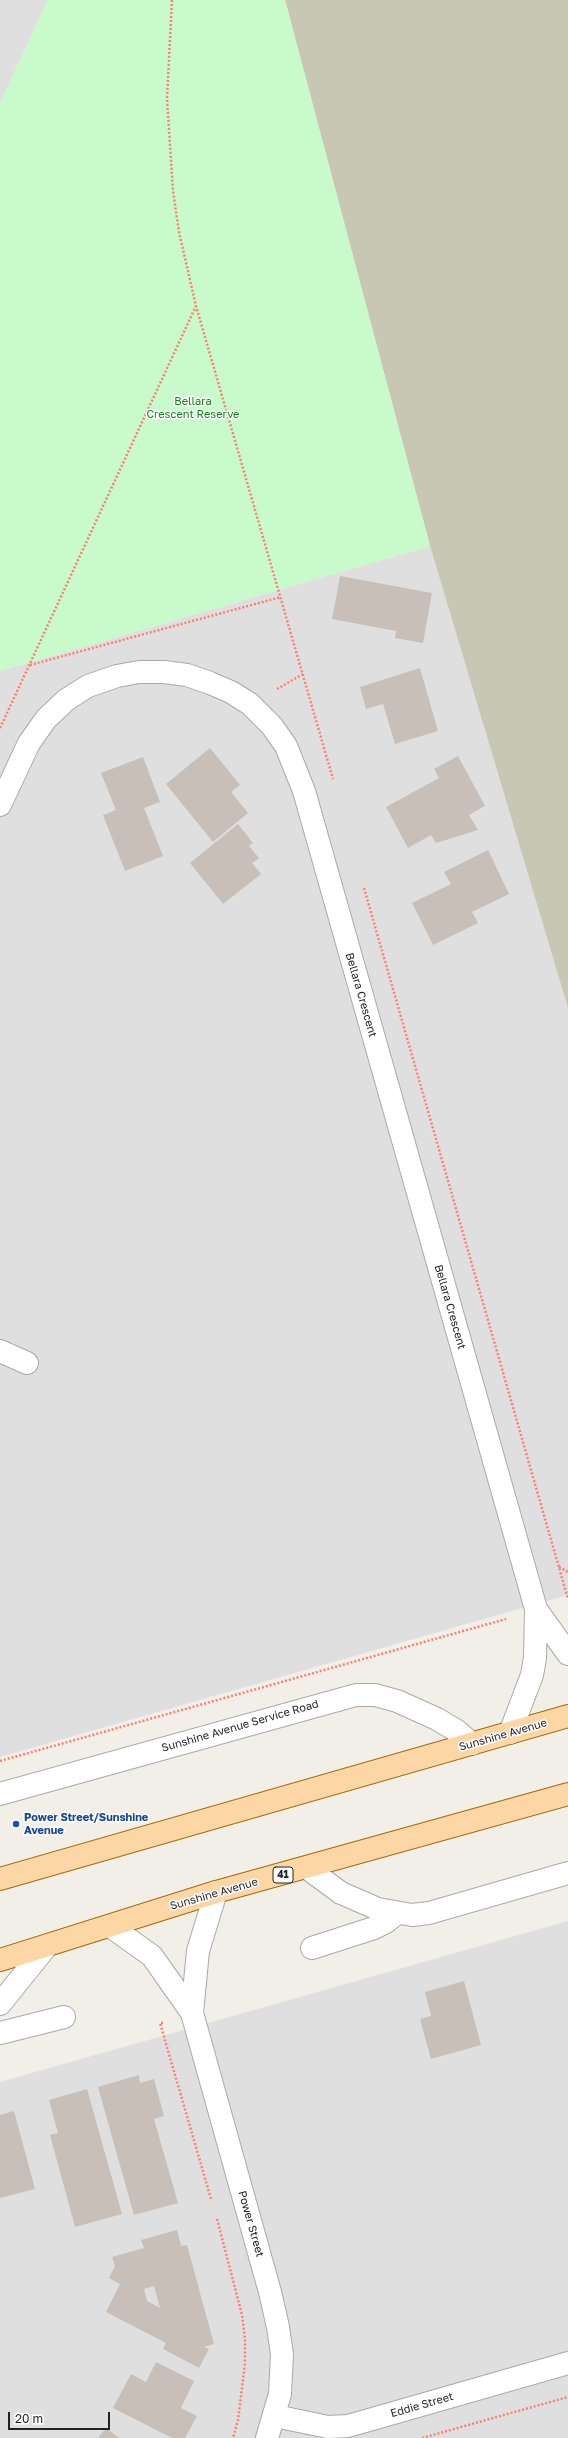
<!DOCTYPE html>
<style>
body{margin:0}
#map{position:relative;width:568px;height:2438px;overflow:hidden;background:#f2efe9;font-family:"Golos Text",sans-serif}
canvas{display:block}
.scale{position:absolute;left:8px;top:2412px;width:102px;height:18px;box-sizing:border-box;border:2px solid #222;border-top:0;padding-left:5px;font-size:12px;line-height:14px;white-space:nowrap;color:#222;-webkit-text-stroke:3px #fff;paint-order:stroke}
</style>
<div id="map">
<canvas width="568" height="2438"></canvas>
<div class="scale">20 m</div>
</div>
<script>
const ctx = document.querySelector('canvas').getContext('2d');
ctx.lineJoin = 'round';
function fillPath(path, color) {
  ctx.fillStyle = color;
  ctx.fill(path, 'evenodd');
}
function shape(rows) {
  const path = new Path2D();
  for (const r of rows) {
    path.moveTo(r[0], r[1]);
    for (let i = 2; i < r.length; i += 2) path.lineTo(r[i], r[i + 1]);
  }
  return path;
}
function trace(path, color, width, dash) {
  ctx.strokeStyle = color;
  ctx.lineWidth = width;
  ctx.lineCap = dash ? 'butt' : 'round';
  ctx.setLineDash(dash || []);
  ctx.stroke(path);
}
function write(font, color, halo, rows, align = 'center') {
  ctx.font = font + ' "Golos Text",sans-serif';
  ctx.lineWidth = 3;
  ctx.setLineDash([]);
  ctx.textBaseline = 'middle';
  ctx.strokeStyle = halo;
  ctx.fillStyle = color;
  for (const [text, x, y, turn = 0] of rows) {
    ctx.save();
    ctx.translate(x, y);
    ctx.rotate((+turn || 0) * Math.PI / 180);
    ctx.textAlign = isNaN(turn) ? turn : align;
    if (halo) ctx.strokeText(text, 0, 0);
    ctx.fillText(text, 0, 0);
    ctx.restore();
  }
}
const residential = shape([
 [0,0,48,0,0,103],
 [430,546,568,1008,568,1595,0,1757,0,671],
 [568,1921,568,2438,0,2438,0,2082]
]);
const construction = shape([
 [285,0,568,0,568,1008,430,546]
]);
const park = shape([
 [48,0,285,0,430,546,0,671,0,103]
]);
const building = shape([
 [340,576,432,593,423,643,395,638,396,631,332,619],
 [420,668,438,731,395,744,383,704,366,709,360,687],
 [210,748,240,785,231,792,248,813,213,842,166,784],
 [458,756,485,806,469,815,478,830,436,843,431,835,408,848,386,807,439,778,434,769],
 [143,757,160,802,144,808,163,856,125,871,103,815,116,810,101,773],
 [238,824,253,843,249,846,259,858,252,863,261,874,223,904,190,863],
 [488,850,509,894,472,912,478,923,433,945,412,903,451,884,444,872],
 [464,1981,481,2045,431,2059,420,2019,431,2016,425,1992],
 [139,2075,140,2083,154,2079,164,2116,154,2119,178,2203,134,2215,98,2087],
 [87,2089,122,2214,75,2227,50,2135,58,2133,49,2100],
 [14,2111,35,2189,0,2198,0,2115],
 [177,2230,181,2246,187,2245,214,2344,204,2347,209,2349,199,2368,163,2349,166,2343,106,2312,120,2284,109,2278,115,2266,112,2257,144,2248,141,2240],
 [154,2286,160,2308,147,2301,144,2289],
 [156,2362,194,2381,181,2408,197,2416,185,2438,172,2438,113,2408,131,2374,146,2382],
 [106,2428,119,2438,98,2438]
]);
const path = shape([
 [172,0,167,99,173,191,179,232,196,306,333,779],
 [30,665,281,597],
 [277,689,303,674],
 [0,728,196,306],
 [364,888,568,1599],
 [559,1567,568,1572],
 [0,1761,506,1619],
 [163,2023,160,2023,211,2199],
 [217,2219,242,2315,245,2339,245,2363,238,2420,233,2438],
 [422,2438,568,2397]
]);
const minor = shape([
 [0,805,29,743,46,719,66,700,88,686,117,676,139,672,164,672,187,675,210,683,231,692,250,704,272,726,286,746,304,791,536,1609,535,1658,532,1675,510,1733],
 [0,1351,27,1363],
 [536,1609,568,1654],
 [0,1794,356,1695,375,1695,397,1701,437,1719,457,1731,472,1744],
 [307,1868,341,1893,378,1909,412,1915,429,1913,568,1873],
 [110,1926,152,1956,192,2013,270,2292,278,2327,282,2354,280,2394,267,2438],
 [312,1948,374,1928,386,1922,397,1913],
 [0,2004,46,1947],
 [192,2013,198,1951,216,1892],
 [0,2033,64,2017],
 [275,2416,328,2427,348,2426,568,2363]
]);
const major = shape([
 [0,1879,568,1716],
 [0,1960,216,1892,568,1794]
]);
const markers = [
 [16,1824,4,"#1a4fb4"]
];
const shields = [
 [283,1875,20]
];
const shieldNames = [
 ["41",283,1875]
];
const parkNames = [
 ["Bellara",193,402],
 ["Crescent Reserve",193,415]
];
const streetNames = [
 ["Bellara Crescent",361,995,74],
 ["Bellara Crescent",450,1307,74],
 ["Sunshine Avenue Service Road",240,1726,-16],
 ["Sunshine Avenue",503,1735,-16],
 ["Sunshine Avenue",214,1894,-16],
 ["Power Street",251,2224,74],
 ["Eddie Street",422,2405,-16]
];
const transitNames = [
 ["Power Street/Sunshine",24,1818],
 ["Avenue",24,1831]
];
fillPath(residential, '#e0dfdf');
fillPath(construction, '#c7c7b4');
fillPath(park, '#c8facc');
fillPath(building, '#c7bfb8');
trace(minor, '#a9a9a9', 24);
trace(major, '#a06b00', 24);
trace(path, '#fa8072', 2.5, [2, 2]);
trace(minor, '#fff', 22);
trace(major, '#fcd6a4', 22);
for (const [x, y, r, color] of markers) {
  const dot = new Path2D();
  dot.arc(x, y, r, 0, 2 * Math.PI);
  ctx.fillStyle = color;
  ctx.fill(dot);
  trace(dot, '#fff', 1.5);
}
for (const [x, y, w] of shields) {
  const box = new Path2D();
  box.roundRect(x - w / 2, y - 8, w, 16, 3);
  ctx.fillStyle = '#fff';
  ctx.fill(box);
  trace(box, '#222', 1);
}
write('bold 10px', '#222', null, shieldNames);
write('11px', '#0c8416', '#fff', parkNames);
write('11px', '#222', '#fff', streetNames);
write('bold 11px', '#164399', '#fff', transitNames, 'left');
</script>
